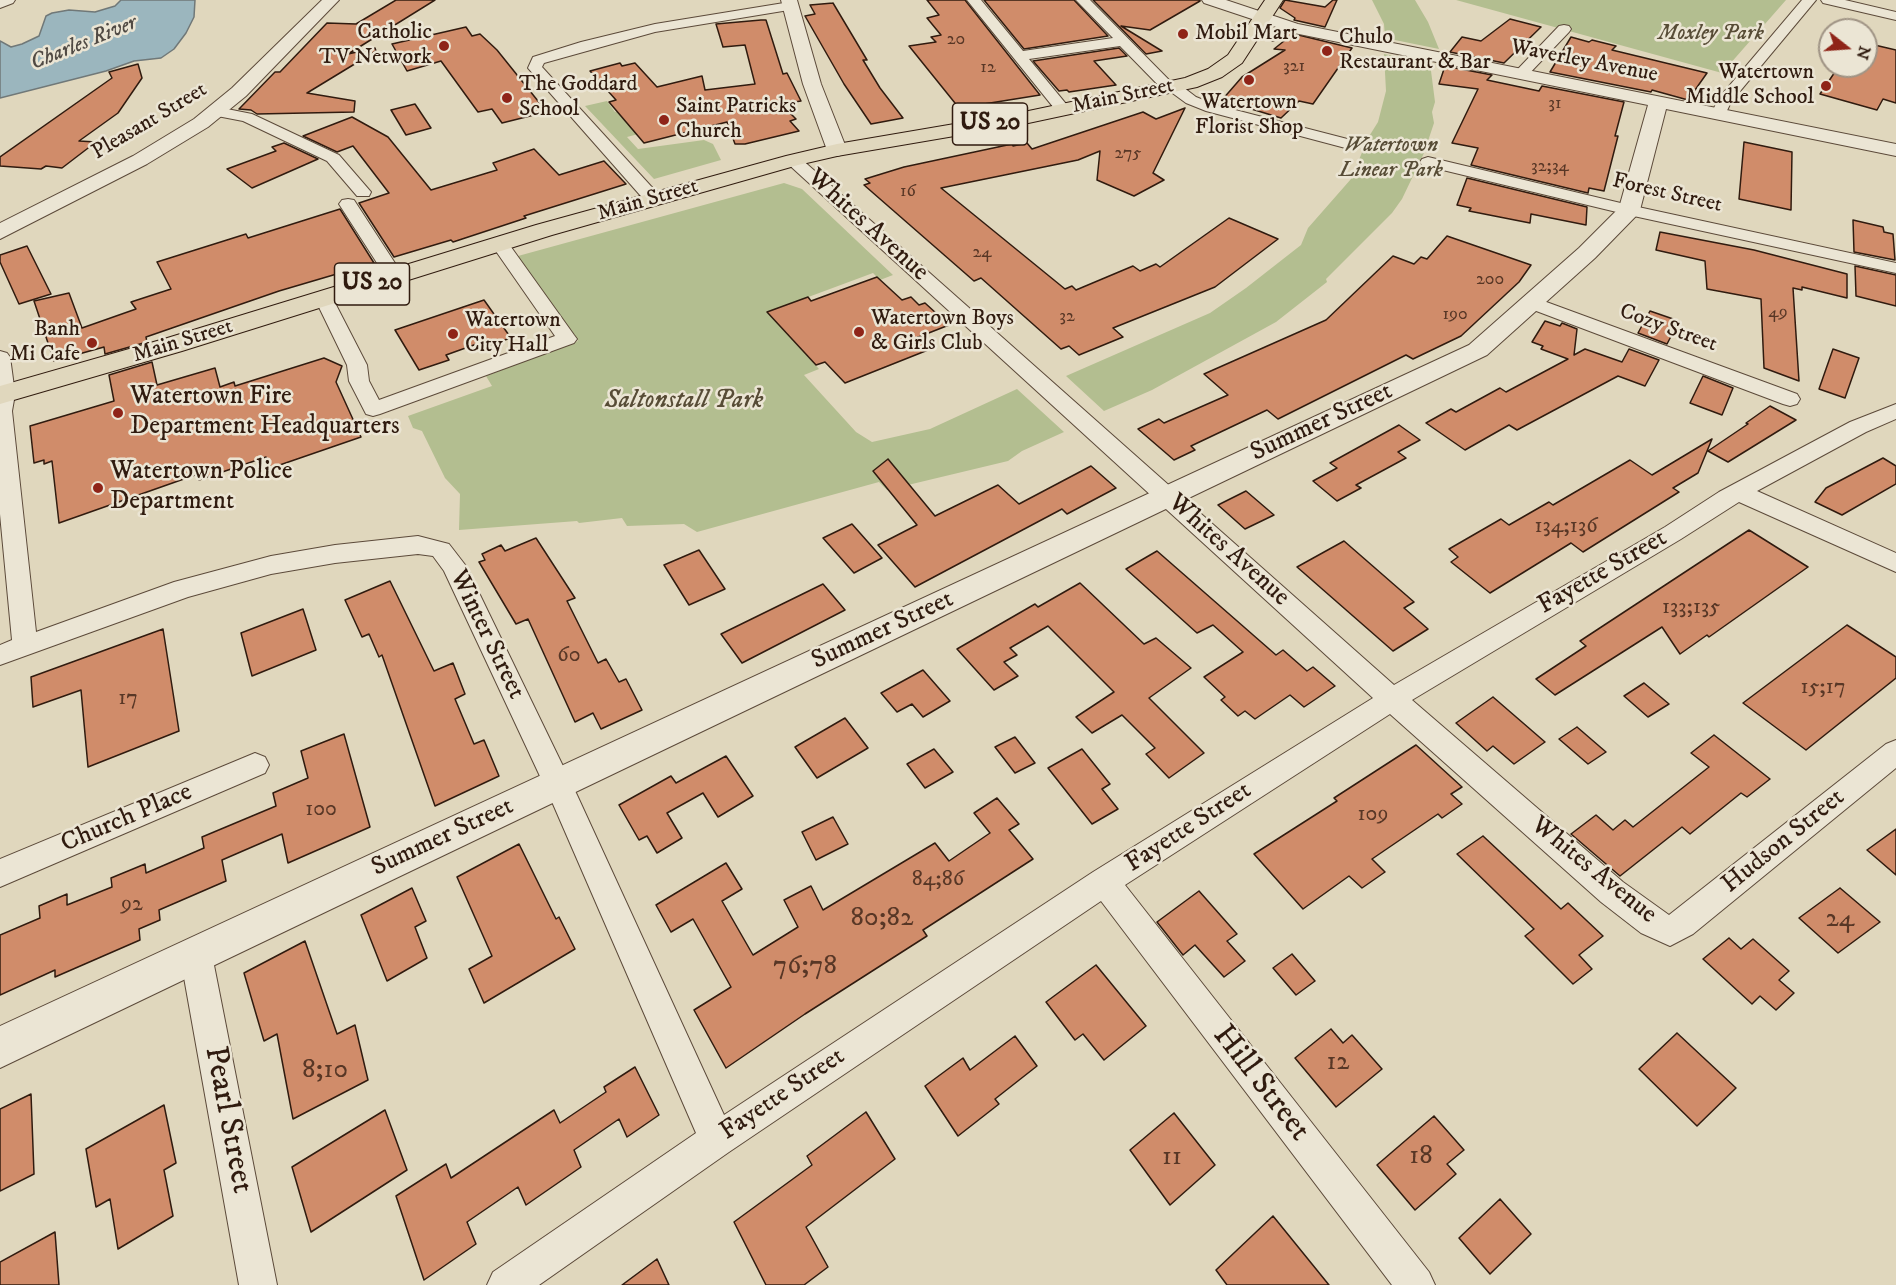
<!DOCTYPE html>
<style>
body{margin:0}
#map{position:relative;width:1896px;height:1285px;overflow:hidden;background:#e0d7bd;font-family:"IM FELL DW Pica",serif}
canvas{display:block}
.north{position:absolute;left:1818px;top:18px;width:60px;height:60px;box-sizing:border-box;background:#ebe5d4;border:2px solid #a09485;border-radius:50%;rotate:107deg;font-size:16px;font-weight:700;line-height:24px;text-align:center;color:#301b0f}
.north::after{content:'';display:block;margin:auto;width:21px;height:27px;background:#8f2418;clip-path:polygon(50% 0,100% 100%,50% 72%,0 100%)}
</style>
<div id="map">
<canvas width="1896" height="1285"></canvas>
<div class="north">N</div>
</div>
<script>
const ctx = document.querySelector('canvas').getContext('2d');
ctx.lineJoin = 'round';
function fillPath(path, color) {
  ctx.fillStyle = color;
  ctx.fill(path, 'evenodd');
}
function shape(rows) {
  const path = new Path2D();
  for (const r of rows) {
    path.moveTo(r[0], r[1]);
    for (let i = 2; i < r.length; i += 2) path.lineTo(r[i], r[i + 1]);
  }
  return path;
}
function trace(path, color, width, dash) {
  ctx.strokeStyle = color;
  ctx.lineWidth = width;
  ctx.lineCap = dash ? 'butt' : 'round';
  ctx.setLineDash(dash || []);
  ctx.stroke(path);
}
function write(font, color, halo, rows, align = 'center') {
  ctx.font = font + ' "IM FELL DW Pica",serif';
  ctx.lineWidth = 5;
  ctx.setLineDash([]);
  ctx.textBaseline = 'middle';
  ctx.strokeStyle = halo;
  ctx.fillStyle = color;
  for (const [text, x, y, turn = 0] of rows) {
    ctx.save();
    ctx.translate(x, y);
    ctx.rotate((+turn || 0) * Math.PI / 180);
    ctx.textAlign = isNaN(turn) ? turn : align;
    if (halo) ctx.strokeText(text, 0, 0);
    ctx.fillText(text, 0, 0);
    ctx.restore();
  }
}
const green = shape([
 [1372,0,1415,0,1428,22,1439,49,1385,38,1384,24],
 [1456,0,1786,0,1722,73],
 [1384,54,1430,63,1435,102,1432,112,1434,123,1424,153,1402,199,1392,213,1326,279,1327,282,1276,322,1152,390,1104,411,1066,376,1210,313,1246,288,1301,245,1308,228,1351,179,1368,138,1378,122,1386,91],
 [607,101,615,112,626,109,642,133,627,137,638,149,704,140,713,144,721,160,654,179,585,106],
 [784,183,802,189,893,275,880,280,873,273,768,312,819,369,804,375,856,432,872,442,930,429,1017,389,1064,432,1022,451,1008,461,887,490,879,482,697,532,684,524,627,526,622,518,579,523,577,521,459,530,460,494,445,478,422,431,413,428,408,416,492,386,486,376,578,341,518,256]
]);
const water = shape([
 [121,0,195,0,194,17,186,33,174,49,161,58,134,61,106,71,0,98,0,41,11,47,22,44,39,36,46,16,52,13,69,10,95,12,115,6,121,0]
]);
const building = shape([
 [396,0,435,0,348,54,375,48,376,51,307,93,355,101,354,112,257,114,251,110,239,109,275,72,280,72,327,23,356,24,396,0],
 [927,0,965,0,1040,95,959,108,909,46,936,42,931,37,941,35,927,18,939,15,927,0],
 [984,0,1074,0,1108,36,1024,49,984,0],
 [1093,0,1200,0,1200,1,1150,30,1121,26,1162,51,1146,54,1093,0],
 [1285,0,1325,7,1333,0,1337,0,1325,27,1294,20,1295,18,1280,8,1285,0],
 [833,3,867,60,863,60,880,88,903,118,871,124,844,84,805,16,815,14,810,5,833,3],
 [1510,19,1541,27,1504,63,1450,52,1462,37,1481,41,1510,19],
 [761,20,766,20,783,74,787,73,801,101,781,104,796,119,790,121,799,131,745,144,735,144,727,122,644,143,609,102,616,100,590,71,620,63,622,66,635,63,657,87,702,76,705,90,755,84,745,45,723,47,716,24,761,20],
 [466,27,472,36,480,34,497,50,542,106,537,107,542,113,502,123,492,109,478,112,441,61,407,71,392,44,466,27],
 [1282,31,1352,48,1313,104,1299,101,1281,118,1222,100,1242,77,1285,50,1274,49,1289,37,1272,41,1282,31],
 [1571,37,1589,42,1592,40,1616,46,1612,50,1707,73,1688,100,1652,90,1651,92,1550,72,1571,37],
 [1866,43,1896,50,1896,103,1883,99,1877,110,1820,94,1839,66,1866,66,1866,43],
 [1119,48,1127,56,1094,61,1116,85,1069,92,1067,90,1059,91,1033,61,1119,48],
 [138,64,142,78,118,113,79,141,96,142,62,168,46,166,41,169,0,166,0,157,112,78,109,72,138,64],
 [1445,66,1492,75,1487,80,1539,91,1542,86,1624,102,1615,136,1618,136,1604,191,1589,188,1588,193,1471,165,1478,148,1452,143,1478,89,1439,84,1445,66],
 [415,104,431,128,406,135,391,110,415,104],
 [1185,108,1153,173,1164,180,1134,196,1097,180,1100,151,1078,160,941,188,1065,289,1072,286,1076,290,1133,266,1140,271,1156,264,1160,267,1229,218,1278,239,1215,287,1113,328,1123,337,1079,355,1069,346,1061,349,981,278,974,281,864,185,870,183,865,179,904,167,1012,144,1013,146,1027,143,1032,149,1143,112,1156,119,1185,108],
 [352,117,388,137,431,190,497,170,493,163,534,149,559,175,604,161,626,184,524,216,526,218,453,242,451,240,394,257,359,203,389,193,353,146,337,152,303,136,352,117],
 [1744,142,1792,152,1791,210,1739,199,1744,142],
 [284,143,318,159,252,188,227,169,276,151,272,147,284,143],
 [1467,178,1587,207,1586,225,1531,214,1530,223,1469,211,1471,208,1457,205,1467,178],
 [340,209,374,263,279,291,146,337,147,342,105,354,104,347,54,361,34,301,69,293,82,328,136,309,131,302,171,289,157,262,246,234,248,238,340,209],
 [1853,220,1883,227,1884,232,1893,234,1895,260,1854,252,1853,220],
 [1660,232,1754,250,1847,274,1847,298,1802,287,1802,290,1793,288,1799,381,1764,368,1761,299,1707,289,1705,261,1656,250,1660,232],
 [1447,236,1531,265,1519,282,1461,336,1413,359,1406,355,1278,419,1267,410,1191,446,1195,450,1174,460,1138,429,1159,419,1164,423,1228,395,1204,374,1326,320,1393,256,1414,264,1421,257,1427,259,1447,236],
 [27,246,51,294,19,304,0,262,0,255,27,246],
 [1855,266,1896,275,1896,306,1856,296,1855,266],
 [877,277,902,300,911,297,919,305,925,303,949,325,916,338,928,350,845,383,825,362,816,365,767,312,808,297,811,301,877,277],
 [484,300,511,338,489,345,485,341,446,355,449,360,419,370,395,330,484,300],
 [1650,311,1679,321,1667,344,1638,333,1650,311],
 [1545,321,1560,326,1562,323,1577,329,1574,355,1585,349,1622,362,1629,349,1659,360,1645,386,1618,376,1517,430,1509,425,1465,450,1426,423,1451,409,1456,412,1500,388,1506,392,1568,359,1541,349,1543,346,1532,342,1545,321],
 [1833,349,1859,358,1845,398,1819,389,1833,349],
 [324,358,342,366,336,382,361,437,271,468,266,457,199,480,198,474,59,523,52,461,44,464,44,460,34,463,30,426,114,401,109,375,152,362,157,385,215,368,220,387,234,382,235,386,324,358],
 [1703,376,1733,388,1722,415,1690,403,1703,376],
 [1770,406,1796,420,1728,462,1708,451,1748,424,1746,423,1770,406],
 [1399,425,1420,440,1398,452,1406,458,1356,485,1361,488,1337,501,1313,481,1337,468,1330,463,1399,425],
 [1712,439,1698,473,1673,488,1679,492,1583,552,1571,543,1490,593,1451,562,1458,557,1449,549,1501,519,1509,525,1549,502,1553,505,1630,460,1652,475,1712,439],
 [1883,458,1896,466,1896,484,1842,515,1815,502,1826,488,1883,458],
 [888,459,935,516,998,485,1019,504,1091,466,1116,488,1067,514,1062,509,915,587,878,545,917,525,873,471,888,459],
 [1246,491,1274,515,1245,529,1218,505,1246,491],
 [852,524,882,558,854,573,823,538,852,524],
 [1749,530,1808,567,1709,637,1707,635,1680,654,1662,627,1555,695,1536,679,1586,646,1580,641,1749,530],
 [536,538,575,598,567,601,598,663,606,659,619,682,626,679,642,710,601,729,593,713,575,722,528,619,516,624,479,562,485,560,482,554,501,545,505,551,536,538],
 [1344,541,1414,602,1404,608,1428,629,1393,651,1297,567,1344,541],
 [699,550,725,589,689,605,664,565,699,550],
 [1157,551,1276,655,1283,650,1307,671,1313,667,1335,686,1304,707,1290,695,1255,719,1245,711,1238,716,1221,700,1225,697,1204,677,1243,652,1213,625,1197,633,1126,569,1157,551],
 [390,581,434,671,453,663,465,694,455,699,474,744,484,740,499,776,435,806,382,655,379,657,369,634,362,637,345,600,390,581],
 [1080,583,1144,644,1156,638,1191,668,1149,698,1204,753,1169,778,1146,754,1155,748,1122,715,1092,733,1076,717,1114,692,1048,626,1010,648,1017,655,1004,662,1018,676,994,690,957,649,1035,604,1038,607,1080,583],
 [823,584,845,610,742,663,721,634,823,584],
 [303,609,316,650,252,676,241,633,303,609],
 [1847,625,1896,657,1896,678,1806,750,1743,703,1847,625],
 [163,629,179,731,88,767,81,690,33,707,31,677,163,629],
 [923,670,950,701,923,717,912,704,897,712,881,693,923,670],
 [1644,683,1669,704,1648,717,1624,696,1644,683],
 [1493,697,1545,742,1514,764,1493,746,1487,751,1456,723,1493,697],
 [845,718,868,748,817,778,795,747,845,718],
 [1577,727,1606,752,1588,764,1559,739,1577,727],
 [344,734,370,827,288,863,282,834,222,860,226,881,159,910,160,920,139,929,140,940,55,977,55,970,0,995,0,935,40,918,39,906,67,894,67,905,112,887,111,878,145,864,146,873,204,848,202,837,276,806,273,793,308,778,301,751,344,734],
 [1714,735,1770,779,1747,797,1741,793,1690,834,1682,827,1620,876,1571,834,1596,815,1613,830,1625,820,1633,827,1709,767,1691,753,1714,735],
 [1015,737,1035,763,1015,773,995,747,1015,737],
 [1416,745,1462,787,1451,794,1462,804,1442,818,1438,814,1372,859,1385,872,1362,888,1349,876,1303,909,1254,854,1337,801,1334,798,1416,745],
 [934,749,953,772,925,788,907,764,934,749],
 [1082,749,1110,784,1102,789,1118,809,1092,824,1048,768,1082,749],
 [726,756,753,796,718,817,703,793,667,813,682,838,657,853,647,836,639,840,619,805,671,776,676,783,726,756],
 [997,798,1019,824,1009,830,1033,859,923,930,927,936,805,1014,726,1068,694,1010,731,987,693,919,671,932,656,905,726,863,742,889,722,901,753,955,798,927,784,900,811,886,823,910,935,843,949,861,990,833,974,813,997,798],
 [833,817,848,844,816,860,802,832,833,817],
 [1896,829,1896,875,1867,850,1896,829],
 [1483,836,1561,909,1568,903,1603,936,1579,955,1592,969,1573,984,1525,936,1534,929,1457,854,1483,836],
 [519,844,556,919,559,917,575,949,484,1003,469,969,492,956,457,877,519,844],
 [412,888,426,921,415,927,427,958,387,981,361,915,412,888],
 [1840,888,1880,922,1838,953,1799,918,1840,888],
 [1199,891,1237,934,1227,941,1245,961,1224,977,1195,945,1183,955,1157,922,1199,891],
 [1729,938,1741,949,1753,939,1789,971,1779,980,1794,993,1776,1010,1760,996,1752,1004,1703,959,1729,938],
 [305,941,337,1034,355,1025,368,1080,293,1119,277,1034,264,1041,244,973,305,941],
 [1292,954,1315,981,1296,995,1273,968,1292,954],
 [1096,965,1146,1026,1104,1060,1083,1034,1075,1040,1046,1002,1096,965],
 [1331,1029,1343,1043,1352,1035,1382,1069,1336,1107,1295,1058,1331,1029],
 [1677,1033,1736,1088,1697,1126,1639,1069,1677,1033],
 [1015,1036,1037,1066,995,1099,999,1104,958,1136,925,1086,963,1058,970,1070,1015,1036],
 [635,1067,659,1115,627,1137,619,1119,574,1150,581,1167,526,1205,518,1187,467,1222,476,1244,424,1280,396,1196,446,1164,451,1178,554,1110,560,1123,606,1092,604,1087,635,1067],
 [31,1094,34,1174,0,1191,0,1109,31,1094],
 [164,1105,176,1163,164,1170,173,1216,118,1249,110,1199,96,1207,86,1149,164,1105],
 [385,1110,407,1170,311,1232,292,1167,385,1110],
 [866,1112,895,1159,806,1227,828,1267,804,1285,766,1285,734,1222,812,1165,807,1156,866,1112],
 [1174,1113,1215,1165,1170,1205,1130,1150,1174,1113],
 [1434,1116,1464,1150,1447,1164,1456,1174,1415,1210,1377,1165,1434,1116],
 [1500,1199,1531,1234,1490,1274,1459,1238,1500,1199],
 [1273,1216,1329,1285,1227,1285,1216,1270,1273,1216],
 [55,1232,59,1285,0,1285,0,1262,55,1232],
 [657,1259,669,1285,622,1285,657,1259]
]);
const minor = shape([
 [967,0,981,0,1023,51,1113,38,1076,0,1090,0,1172,83,1179,84,1196,97,1216,105,1359,142,1361,145,1353,150,1206,111,1186,103,1171,92,1164,91,1120,46,1029,59,1071,110,1068,113,1058,113,967,0],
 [1802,0,1816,0,1731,102,1724,117,1714,117,1711,114,1719,98,1802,0],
 [1821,0,1845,0,1896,12,1896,20,1823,3,1821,0],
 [790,2,797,6,795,9,655,32,544,63,542,67,659,195,661,199,659,203,647,203,528,68,533,57,581,42,655,24,790,2],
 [1564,25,1569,26,1571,29,1569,32,1526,77,1516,77,1514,74,1516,71,1559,26,1564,25],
 [217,107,252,114,339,155,371,192,369,196,357,196,327,161,243,121,212,115,209,112,212,109,217,107],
 [793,155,799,157,1394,685,1665,527,1719,492,1850,422,1896,404,1896,419,1866,432,1757,491,1896,553,1896,572,1739,502,1681,539,1412,700,1623,882,1669,915,1886,744,1896,740,1896,768,1693,934,1670,946,1641,933,1601,902,1390,714,1125,885,1429,1272,1435,1285,1392,1285,1101,901,729,1152,539,1285,487,1285,493,1272,696,1133,553,804,444,571,433,556,418,554,335,563,271,574,188,597,0,665,0,645,12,640,0,514,0,351,7,353,10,357,15,394,12,411,36,632,174,582,271,556,335,545,418,536,449,544,466,566,577,795,724,1115,1093,872,1373,698,787,163,785,160,787,157,793,155],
 [1428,157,1629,205,1896,263,1896,273,1629,215,1422,165,1420,162,1422,159,1428,157],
 [348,199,354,200,404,277,402,281,395,283,388,281,386,277,339,204,342,200,348,199],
 [500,239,506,240,574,335,577,339,574,343,380,414,373,416,366,414,349,381,347,365,315,299,317,295,324,293,331,295,333,299,367,365,369,381,379,400,555,336,491,244,494,240,500,239],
 [1530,296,1797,394,1800,399,1797,404,1790,406,1783,404,1523,306,1521,302,1523,298,1530,296],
 [255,753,265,757,269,765,265,773,0,887,0,859,255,753],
 [196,940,207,944,212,955,277,1285,239,1285,180,955,185,944,196,940]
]);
const tertiary = shape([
 [0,0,15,0,13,3,0,8,0,0],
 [322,0,339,0,246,96,208,127,147,164,0,239,0,223,133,156,194,119,232,88,322,0],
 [781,0,797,0,821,84,847,150,844,154,837,156,830,154,827,150,803,84,781,0],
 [1202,0,1226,0,1298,24,1896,144,1896,156,1666,109,1640,210,1637,215,1595,258,1487,355,0,1068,0,1026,1469,345,1579,248,1619,208,1648,105,1294,33,1204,3,1202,0]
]);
const primary = shape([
 [1265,0,1283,0,1242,63,1222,77,1197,87,1019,125,837,156,798,165,552,235,182,351,0,404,0,386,164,339,536,225,786,156,837,144,1019,113,1185,78,1208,69,1228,55,1265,0]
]);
const markers = [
 [1183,34,6,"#8f2418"],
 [444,46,6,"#8f2418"],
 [1327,51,6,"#8f2418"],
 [1249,80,6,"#8f2418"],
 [1826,86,6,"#8f2418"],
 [507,98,6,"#8f2418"],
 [664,120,6,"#8f2418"],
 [859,332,6,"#8f2418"],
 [453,334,6,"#8f2418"],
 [92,343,6,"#8f2418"],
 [118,413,6,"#8f2418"],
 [98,488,6,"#8f2418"]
];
const farNumbernames = [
 ["20",956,40],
 ["321",1294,67],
 ["12",988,68],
 ["31",1555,104],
 ["275",1128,154],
 ["32;34",1550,167],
 ["16",908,192],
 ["24",982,253],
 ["200",1490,280],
 ["49",1778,313],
 ["190",1455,315],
 ["32",1067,317]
];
const farPoinames = [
 ["Catholic",432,33,"right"],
 ["TV Network",432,58,"right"],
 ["Mobil Mart",1195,34],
 ["Chulo",1339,38],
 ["Restaurant & Bar",1339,63],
 ["Watertown",1814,73,"right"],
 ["Middle School",1814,98,"right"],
 ["The Goddard",519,85],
 ["School",519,110],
 ["Watertown",1249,103,"center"],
 ["Florist Shop",1249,128,"center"],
 ["Saint Patricks",676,107],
 ["Church",676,132],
 ["Watertown Boys",871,319],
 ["& Girls Club",871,344],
 ["Watertown",465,321],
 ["City Hall",465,346],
 ["Banh",80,330,"right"],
 ["Mi Cafe",80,355,"right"]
];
const farParknames = [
 ["Moxley Park",1711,34],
 ["Watertown",1391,146],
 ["Linear Park",1391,171]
];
const farWaternames = [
 ["Charles River",84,44,-22]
];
const farStreetnames = [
 ["Waverley Avenue",1584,62,11],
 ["Main Street",1123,97,-12],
 ["Pleasant Street",150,122,-31],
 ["Forest Street",1667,194,13],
 ["Main Street",648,201,-16],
 ["Cozy Street",1668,329,20],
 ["Main Street",183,342,-17]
];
const numberNames = [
 ["134;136",1566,527],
 ["133;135",1691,608],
 ["60",569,656],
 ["15;17",1823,688],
 ["17",128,699],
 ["100",321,810],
 ["109",1373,815],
 ["84;86",938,880],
 ["92",132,905]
];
const shields = [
 [990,124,75],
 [372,284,75]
];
const shieldNames = [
 ["US 20",990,124],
 ["US 20",372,284]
];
const streetNames = [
 ["Whites Avenue",867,226,42],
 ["Summer Street",1322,423,-25],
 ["Whites Avenue",1228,551,42],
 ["Fayette Street",1603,573,-30],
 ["Summer Street",883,631,-25],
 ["Winter Street",486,635,64],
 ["Church Place",127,819,-23],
 ["Fayette Street",1189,828,-33],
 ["Summer Street",443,838,-25],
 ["Hudson Street",1784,842,-39],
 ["Whites Avenue",1593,871,39],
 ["Fayette Street",783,1095,-34]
];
const poiNames = [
 ["Watertown Fire",130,398],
 ["Department Headquarters",130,428],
 ["Watertown Police",110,473],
 ["Department",110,503]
];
const parkNames = [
 ["Saltonstall Park",684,402]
];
const nearNumbernames = [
 ["80;82",882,919],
 ["24",1840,920],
 ["76;78",805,967],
 ["12",1338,1063],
 ["8;10",325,1071],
 ["18",1421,1157],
 ["11",1172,1158]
];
const nearStreetnames = [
 ["Hill Street",1260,1084,52],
 ["Pearl Street",227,1120,79]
];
fillPath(green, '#b3be90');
fillPath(water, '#9bb6be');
trace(water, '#707878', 1.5);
fillPath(building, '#d08c6a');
trace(building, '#301b0f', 1.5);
trace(minor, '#5c4a3a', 2);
trace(tertiary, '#5c4a3a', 2);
trace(primary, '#301b0f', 2);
fillPath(minor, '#ebe5d4');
fillPath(tertiary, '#ebe5d4');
fillPath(primary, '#e0d7bd');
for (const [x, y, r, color] of markers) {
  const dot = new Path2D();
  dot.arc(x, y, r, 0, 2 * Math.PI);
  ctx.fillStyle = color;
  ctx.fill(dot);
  trace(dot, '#ebe5d4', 2);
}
write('18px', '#583726', null, farNumbernames);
write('22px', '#301b0f', '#ebe5d4', farPoinames, 'left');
write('italic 22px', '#574c36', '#ebe5d4', farParknames);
write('italic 22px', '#504a44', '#ebe5d4', farWaternames);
write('22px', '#301b0f', '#ebe5d4', farStreetnames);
write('22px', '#583726', null, numberNames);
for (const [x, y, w] of shields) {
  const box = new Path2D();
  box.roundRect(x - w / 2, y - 21, w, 42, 4.5);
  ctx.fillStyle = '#ebe5d4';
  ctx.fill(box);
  trace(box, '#301b0f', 1.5);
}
write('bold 24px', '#301b0f', null, shieldNames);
write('26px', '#301b0f', '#ebe5d4', streetNames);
write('26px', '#301b0f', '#ebe5d4', poiNames, 'left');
write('italic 26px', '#574c36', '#ebe5d4', parkNames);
write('27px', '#583726', null, nearNumbernames);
write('32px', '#301b0f', '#ebe5d4', nearStreetnames);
</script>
